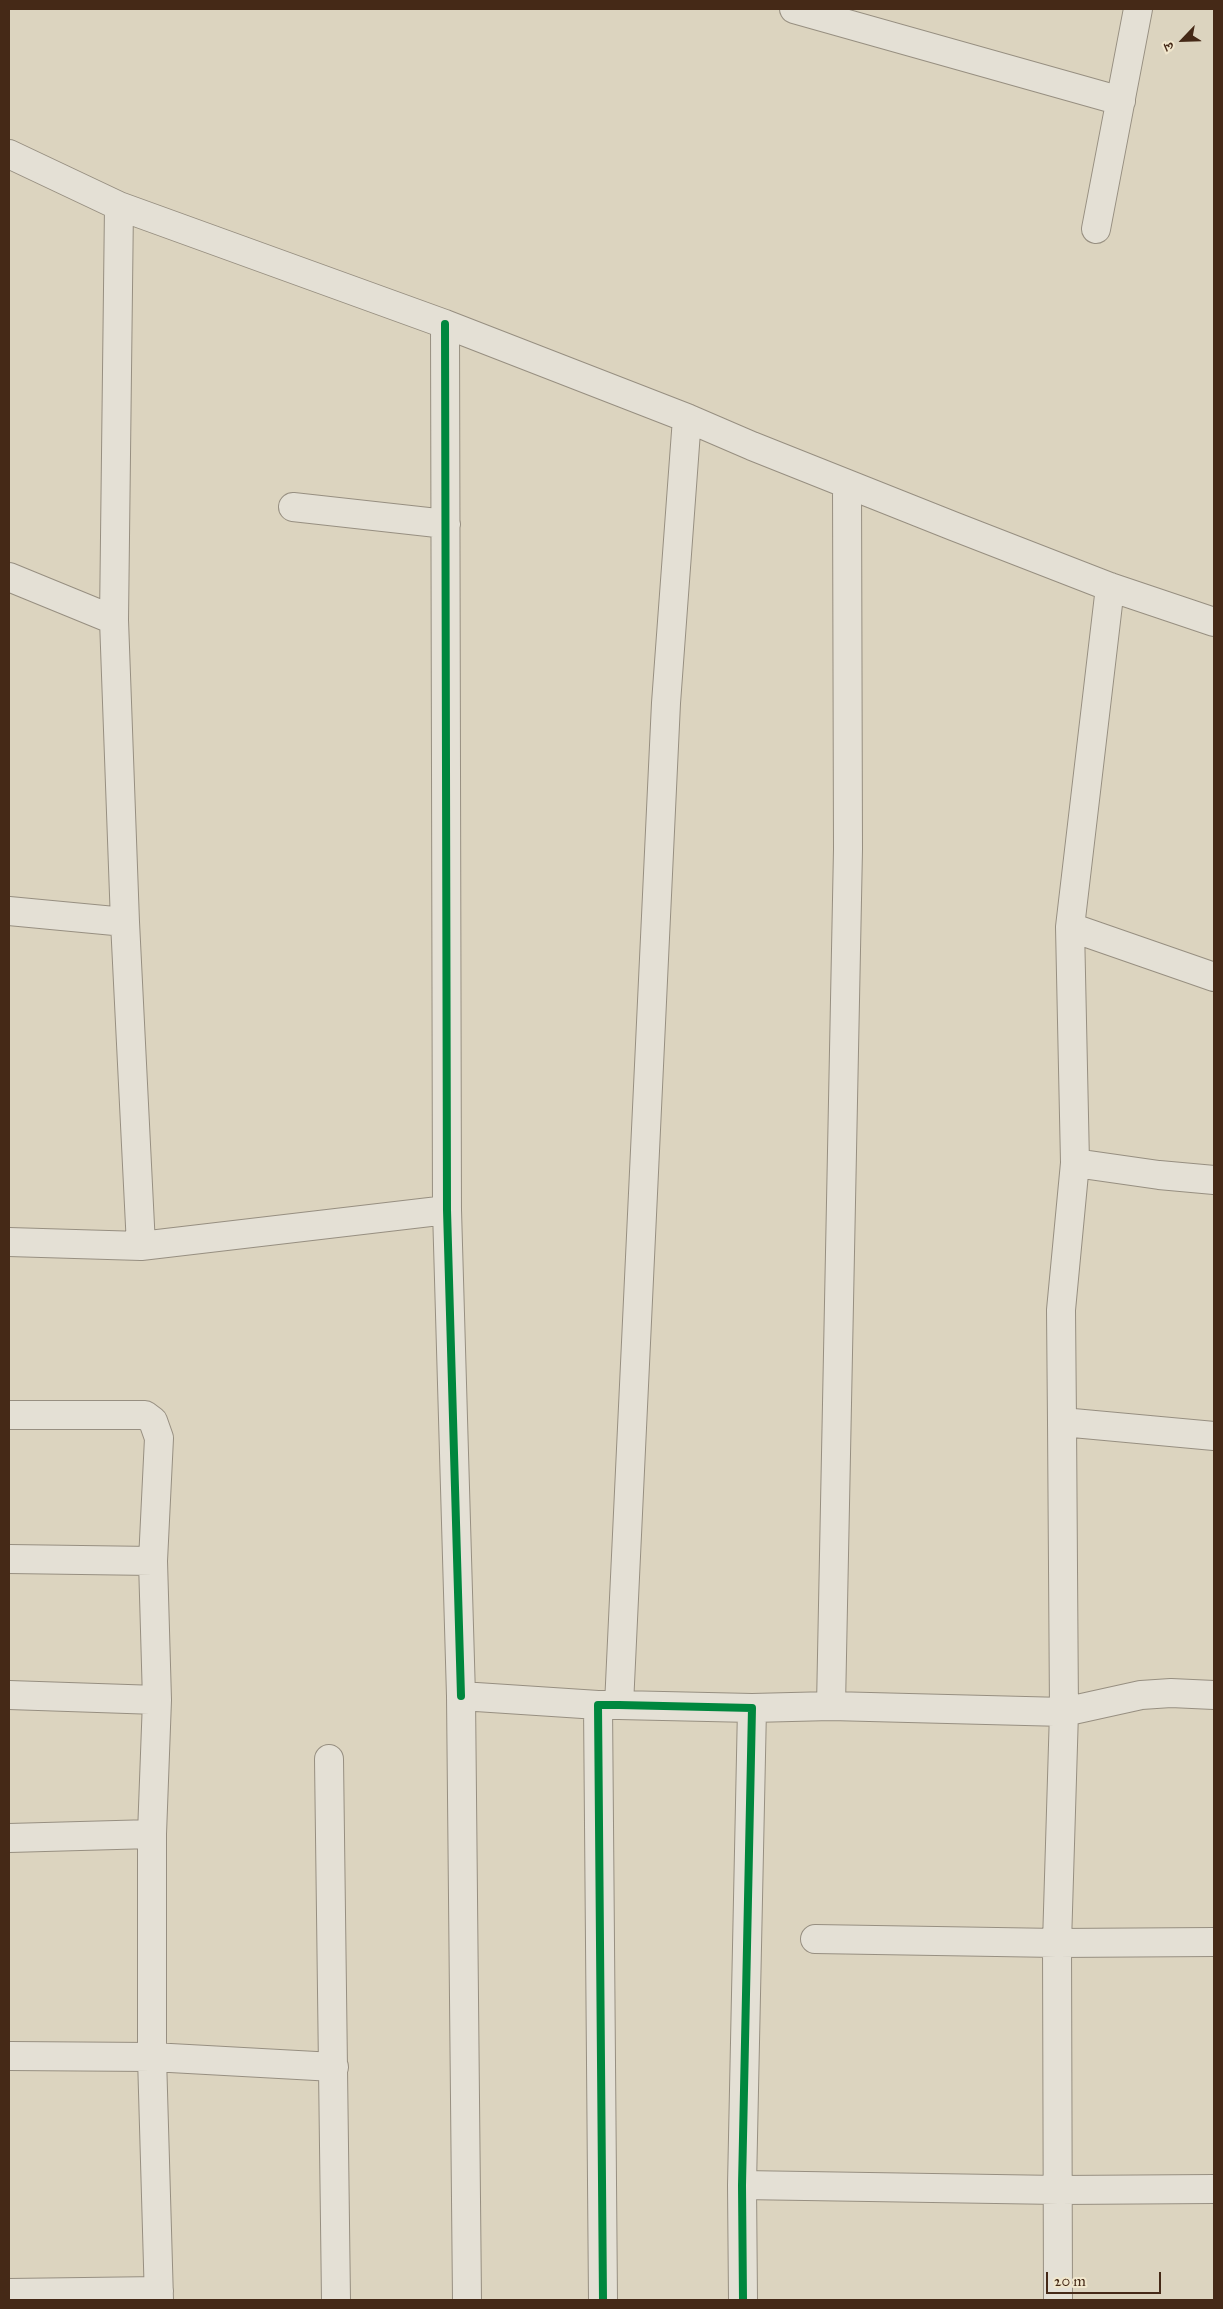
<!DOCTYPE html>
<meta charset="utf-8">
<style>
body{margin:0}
#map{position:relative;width:1223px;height:2309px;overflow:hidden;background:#dcd4bf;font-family:"IM FELL Great Primer","Noto Serif Devanagari",serif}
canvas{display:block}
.frame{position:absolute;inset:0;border:10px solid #452917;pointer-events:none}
.north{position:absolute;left:1158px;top:15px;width:50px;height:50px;-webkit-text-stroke:4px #f1e7cd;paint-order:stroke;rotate:246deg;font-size:14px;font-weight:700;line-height:20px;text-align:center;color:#452917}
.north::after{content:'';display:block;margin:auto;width:18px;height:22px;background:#452917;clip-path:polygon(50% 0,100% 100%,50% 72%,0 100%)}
.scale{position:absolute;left:1046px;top:2272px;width:115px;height:22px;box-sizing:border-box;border:2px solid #452917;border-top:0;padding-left:6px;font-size:15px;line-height:18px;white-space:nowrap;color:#452917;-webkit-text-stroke:4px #f1e7cd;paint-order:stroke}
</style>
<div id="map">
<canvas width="1223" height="2309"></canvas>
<div class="frame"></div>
<div class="north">उ</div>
<div class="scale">20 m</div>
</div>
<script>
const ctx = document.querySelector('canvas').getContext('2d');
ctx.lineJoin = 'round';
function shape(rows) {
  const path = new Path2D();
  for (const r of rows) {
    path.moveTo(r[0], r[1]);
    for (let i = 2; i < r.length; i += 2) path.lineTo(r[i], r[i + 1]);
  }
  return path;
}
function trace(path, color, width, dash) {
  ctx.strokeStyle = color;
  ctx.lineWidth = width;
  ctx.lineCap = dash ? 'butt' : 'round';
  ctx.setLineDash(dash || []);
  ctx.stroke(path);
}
const street = shape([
 [794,9,1121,101],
 [9,154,119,206,445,324,687,418,752,446,953,526,1110,587,1214,622],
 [1096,229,1138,9],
 [445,324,447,1210,461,1696],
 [293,507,446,524],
 [9,577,114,620],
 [1110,587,1070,927,1214,977],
 [9,911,125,922],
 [1075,1163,1159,1175,1214,1180],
 [9,1242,141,1246,125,922,114,620,119,206],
 [141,1246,447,1210],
 [9,1415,145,1415,153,1421,159,1438,153,1561,157,1700,152,1834,152,2057,159,2300],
 [1062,1422,1061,1310,1075,1163,1070,927],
 [9,1559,153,1561],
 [9,1695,157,1700],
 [619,1705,666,703,687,418],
 [831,1706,848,849,847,484],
 [752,1708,831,1706,1064,1712,1141,1695,1171,1693,1214,1695],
 [329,1759,336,2300],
 [9,1838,152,1834],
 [815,1939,1057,1943,1214,1942],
 [9,2056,152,2057,334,2067],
 [742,2185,1059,2190,1214,2189],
 [9,2293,159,2291],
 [467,2300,461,1696,598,1705],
 [603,2300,598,1705,619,1705,752,1708,742,2185,743,2300],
 [1058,2300,1057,1943,1064,1712,1062,1422,1214,1436]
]);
const cycleway = shape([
 [445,324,447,1210,461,1696],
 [603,2300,598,1705,619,1705,752,1708,742,2185,743,2300]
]);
trace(street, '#978f81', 30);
trace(street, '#e4e0d5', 28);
trace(cycleway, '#00873e', 8);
</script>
